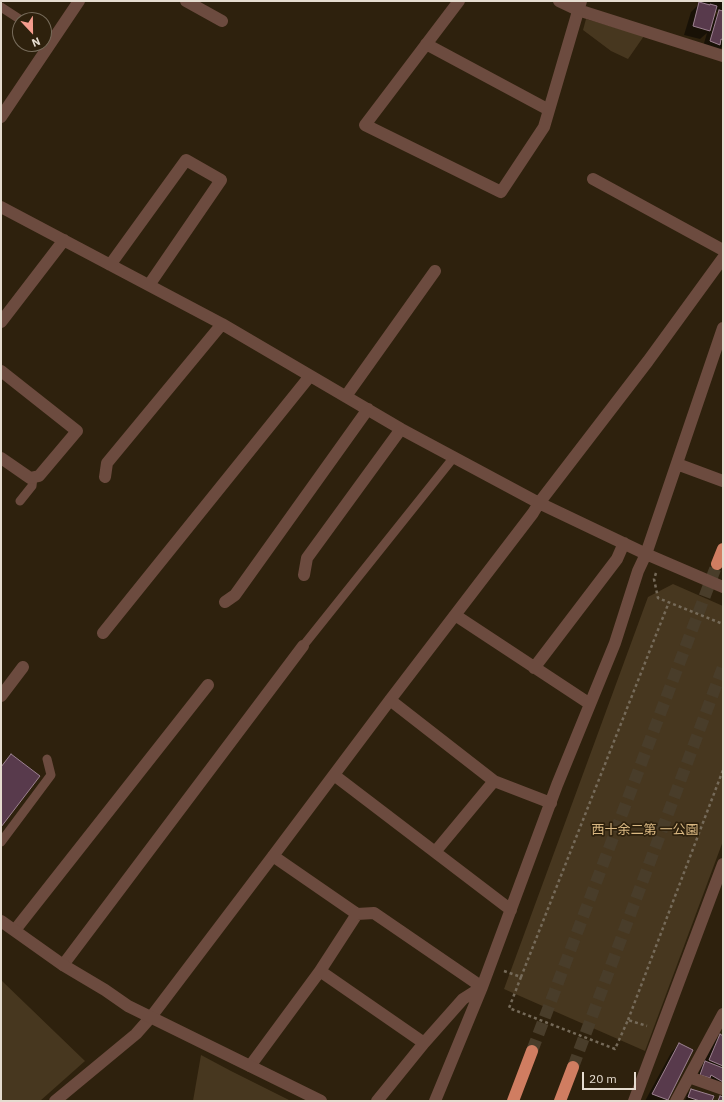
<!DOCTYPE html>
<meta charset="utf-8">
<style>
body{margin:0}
#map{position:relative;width:724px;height:1102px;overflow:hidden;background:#2e210d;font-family:"IBM Plex Sans",sans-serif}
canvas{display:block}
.frame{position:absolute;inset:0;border:2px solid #e5dcd0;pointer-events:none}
.north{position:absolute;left:12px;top:12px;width:40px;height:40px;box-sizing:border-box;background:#2e210d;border:1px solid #776c5b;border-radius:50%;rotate:158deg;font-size:11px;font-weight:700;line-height:16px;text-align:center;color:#e5dcd0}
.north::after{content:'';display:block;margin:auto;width:14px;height:18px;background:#f59d8e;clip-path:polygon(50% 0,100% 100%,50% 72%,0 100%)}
.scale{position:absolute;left:582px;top:1072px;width:54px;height:18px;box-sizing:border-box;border:2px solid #e5dcd0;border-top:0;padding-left:5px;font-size:12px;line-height:14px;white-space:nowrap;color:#e5dcd0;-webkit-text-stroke:3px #2e210d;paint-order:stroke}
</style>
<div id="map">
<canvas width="724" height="1102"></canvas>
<div class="frame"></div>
<div class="north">N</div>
<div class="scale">20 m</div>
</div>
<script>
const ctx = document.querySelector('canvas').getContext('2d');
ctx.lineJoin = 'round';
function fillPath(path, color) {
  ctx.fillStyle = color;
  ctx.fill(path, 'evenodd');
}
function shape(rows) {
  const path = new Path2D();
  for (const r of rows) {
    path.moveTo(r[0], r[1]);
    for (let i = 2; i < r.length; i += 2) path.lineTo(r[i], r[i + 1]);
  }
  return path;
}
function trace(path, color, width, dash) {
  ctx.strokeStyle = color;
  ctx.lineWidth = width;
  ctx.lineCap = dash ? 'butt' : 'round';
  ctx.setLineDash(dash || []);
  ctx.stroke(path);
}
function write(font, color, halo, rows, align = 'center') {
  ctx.font = font + ' "IBM Plex Sans","Noto Sans JP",sans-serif';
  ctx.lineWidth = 3.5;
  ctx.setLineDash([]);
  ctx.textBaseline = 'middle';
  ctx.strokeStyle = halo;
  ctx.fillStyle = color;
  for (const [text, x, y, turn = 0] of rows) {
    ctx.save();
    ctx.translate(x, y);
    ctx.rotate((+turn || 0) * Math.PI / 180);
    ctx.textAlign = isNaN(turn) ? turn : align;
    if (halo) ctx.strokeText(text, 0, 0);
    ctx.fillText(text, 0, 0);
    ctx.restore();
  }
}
const green = shape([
 [586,19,644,36,628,59,611,51,583,30],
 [673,584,723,606,723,841,645,1051,504,989,648,597],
 [1,980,85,1061,40,1101,1,1101],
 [201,1055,231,1071,291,1101,193,1101]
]);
const shadow = shape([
 [702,1,723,1,723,46,719,50,702,50,707,33,700,39,684,35,691,12,700,3,701,4],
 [715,11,719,12,712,19],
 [720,1036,723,1037,723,1083,696,1079,711,1044],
 [679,1044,667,1099,665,1101,645,1101,671,1053],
 [691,1090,710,1101,685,1101,687,1094]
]);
const building = shape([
 [699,2,710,5,710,4,717,6,710,31,693,26,699,2],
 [719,10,723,11,723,40,721,39,720,45,710,41,719,10],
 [11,754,40,776,1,827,1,767,11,754],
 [720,1034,723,1036,723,1066,709,1060,720,1034],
 [679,1043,693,1050,668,1100,652,1094,679,1043],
 [705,1061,723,1068,723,1082,711,1075,710,1078,700,1075,705,1061],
 [691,1089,714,1096,712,1101,700,1101,688,1097,691,1089],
 [720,1096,723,1097,723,1101,718,1101,720,1096]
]);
const motorwayTunnel = shape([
 [532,1051,717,564],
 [573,1067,723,667]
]);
const path = shape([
 [656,573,654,579,658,598,723,624],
 [504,971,521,977,509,1008,615,1049,628,1020,647,1026],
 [521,977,669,602],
 [628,1020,723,770]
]);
const service = shape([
 [1,7,21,20],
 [44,35,52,40],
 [20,501,32,486,33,477],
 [303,646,454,457],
 [1,842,51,775,47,759]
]);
const minor = shape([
 [186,1,222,21],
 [459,1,365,125,501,192,544,127,581,1],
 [559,1,578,10,723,56],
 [426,44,549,110],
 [1,117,79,1],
 [593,179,723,250],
 [1,207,222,324,401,429,539,503,646,554,723,587],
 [110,265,186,160,221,180,149,285],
 [1,322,64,240],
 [1,371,77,431,39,476,30,478,1,458],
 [346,396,435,271],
 [677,464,723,481],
 [105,477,107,463,222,324],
 [304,575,307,558,401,429],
 [225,602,235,595,368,409],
 [455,615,590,704],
 [103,633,310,376],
 [534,668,617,559,624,543],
 [1,696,23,667],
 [390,700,494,781,551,803],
 [334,775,511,910],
 [435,852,494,781],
 [357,914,374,913,482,987,463,999,424,1043,377,1101],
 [15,930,208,685],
 [63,965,303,646],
 [320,971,424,1043],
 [250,1066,320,971,357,914,273,856],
 [689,1077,723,1089],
 [55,1101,136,1034,151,1017,273,856,390,700,533,513,539,503,648,361,723,258],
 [435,1101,482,987,557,785,615,643,638,571,646,554,723,328],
 [634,1101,723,864],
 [676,1101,723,1014]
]);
const tertiary = shape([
 [1,921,63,965,105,990,128,1006,321,1101]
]);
const motorway = shape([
 [717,564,723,549],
 [513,1101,532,1051],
 [560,1101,573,1067]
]);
const parkNames = [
 ["西十余二第 一公園",645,830]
];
fillPath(green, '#47371f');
fillPath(shadow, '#0007');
fillPath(building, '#583a4c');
trace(building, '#9d8291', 1);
trace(motorwayTunnel, '#493d2a', 12, [12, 6]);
trace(path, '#756a59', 2.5, [3, 3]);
trace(service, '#6c4b3f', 9);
trace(minor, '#6c4b3f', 12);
trace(tertiary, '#6c4b3f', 12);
trace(motorway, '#d07d61', 12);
write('13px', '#dbb983', '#2e210d', parkNames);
</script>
